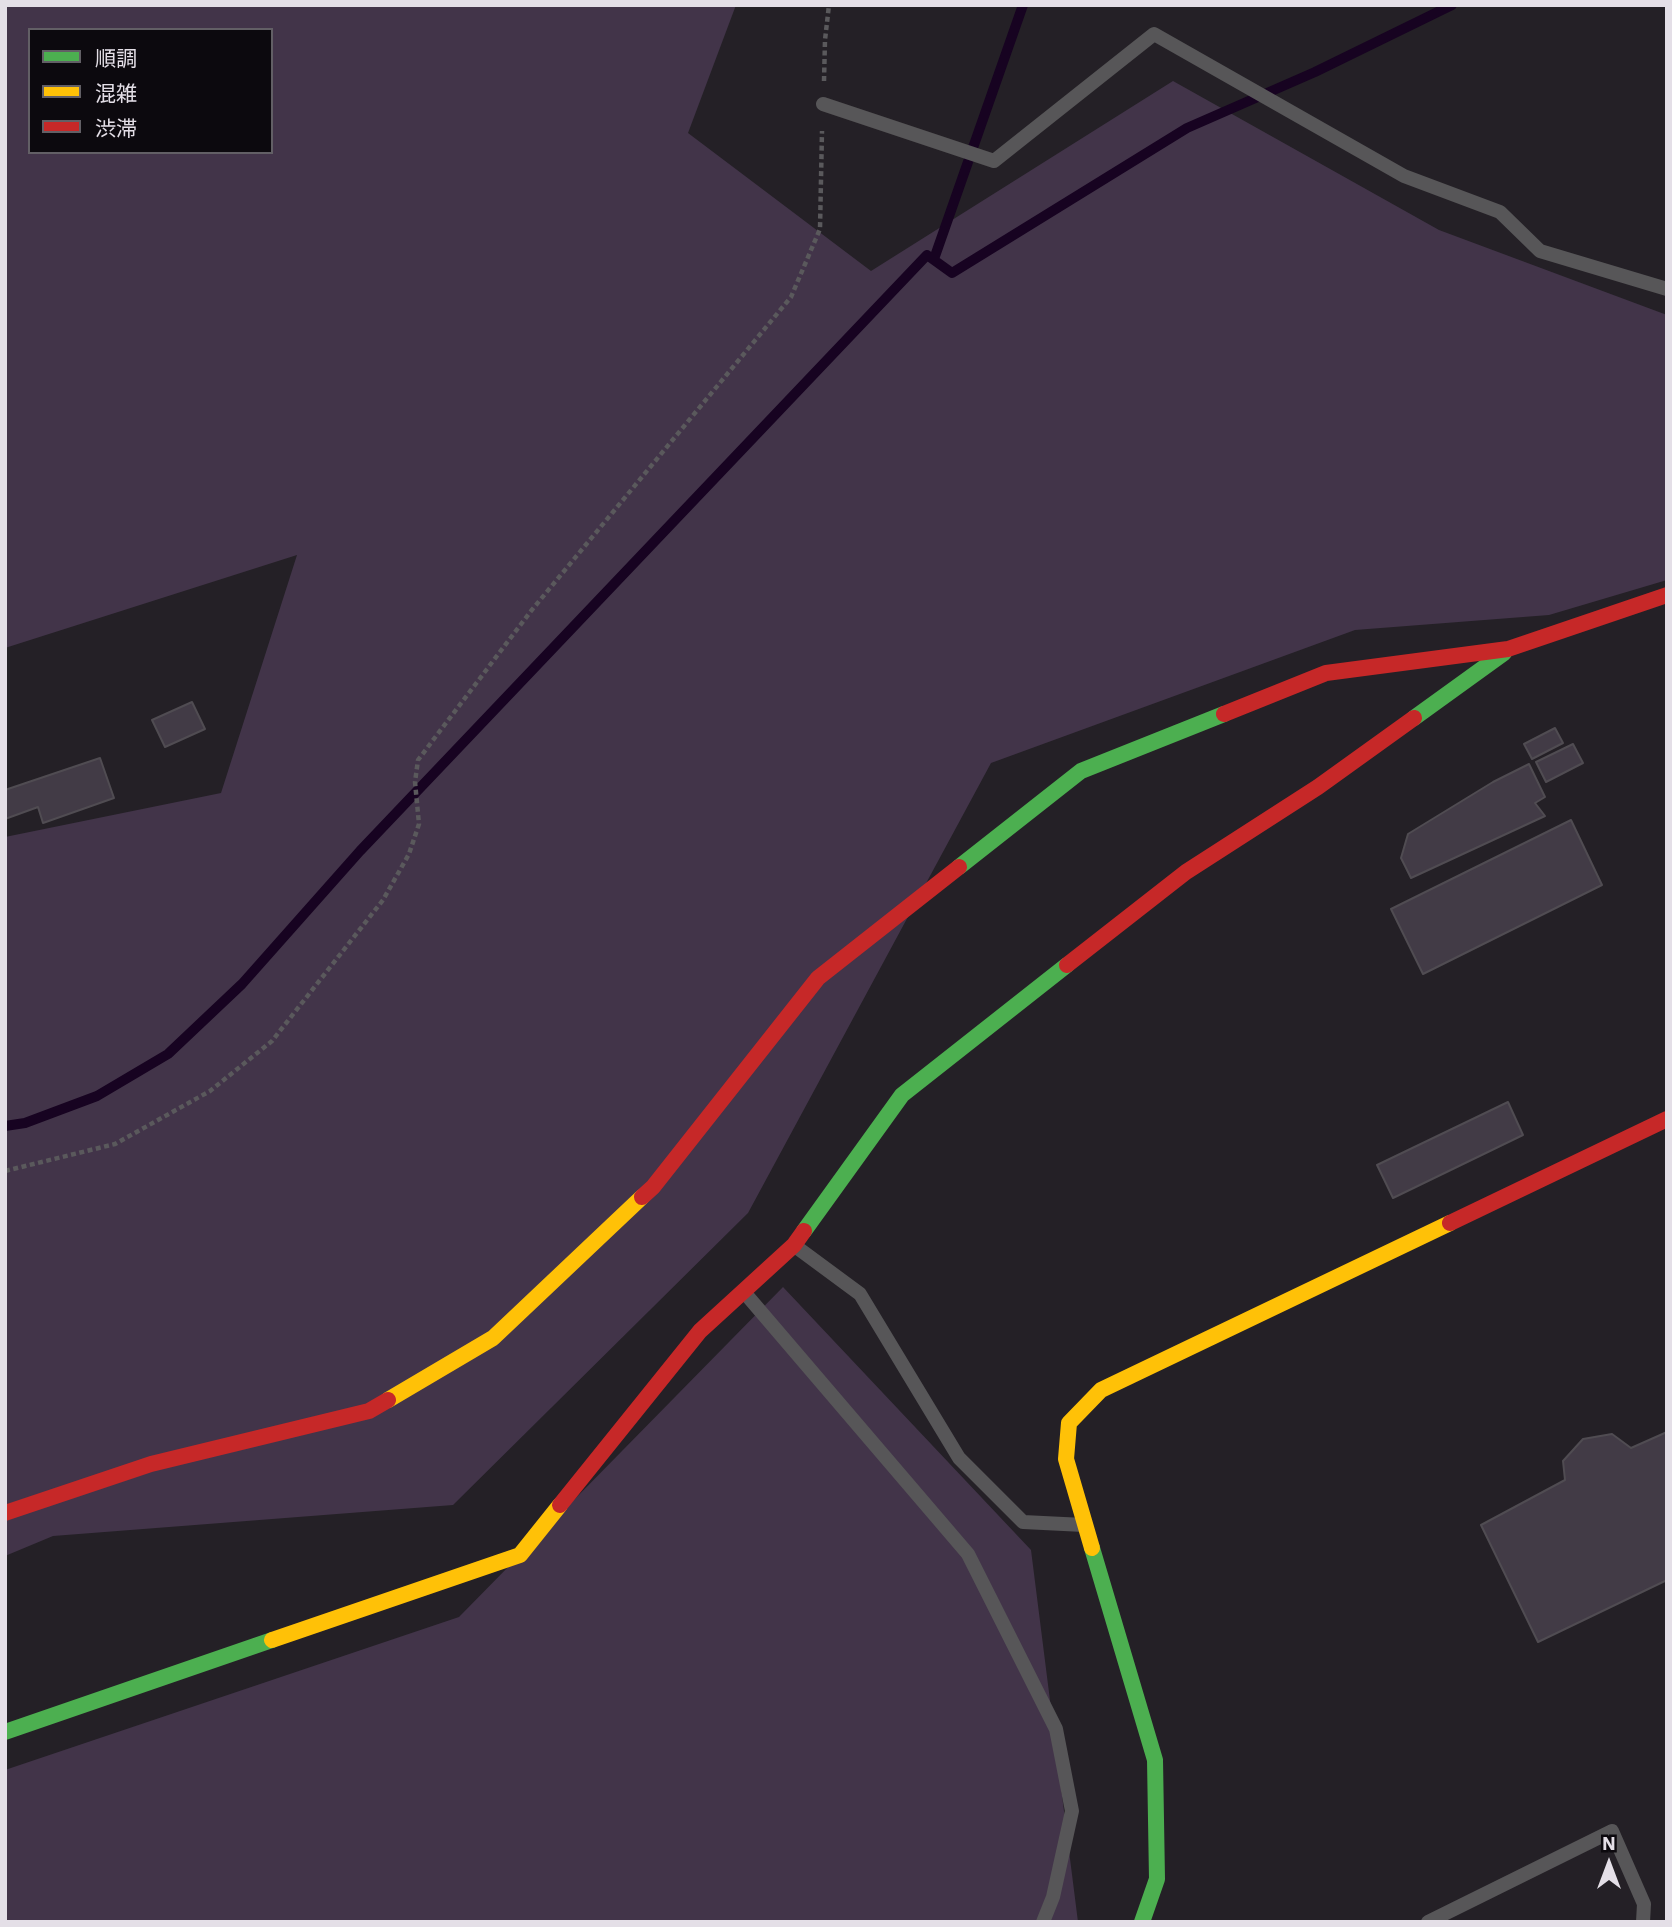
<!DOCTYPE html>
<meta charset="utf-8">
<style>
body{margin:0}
#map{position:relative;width:1672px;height:1927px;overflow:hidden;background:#242026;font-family:"IBM Plex Sans","Noto Sans JP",sans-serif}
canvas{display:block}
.frame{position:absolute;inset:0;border:7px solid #e4dfe7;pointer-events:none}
.legend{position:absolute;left:28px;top:28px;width:245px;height:126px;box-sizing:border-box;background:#0c090e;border:2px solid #625f65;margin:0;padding:9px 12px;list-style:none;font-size:21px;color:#e4dfe7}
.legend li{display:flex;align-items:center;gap:14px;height:35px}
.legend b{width:35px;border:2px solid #625f65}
.north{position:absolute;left:1574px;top:1829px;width:70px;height:70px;-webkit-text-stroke:5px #0c090e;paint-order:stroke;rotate:0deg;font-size:19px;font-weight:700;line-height:28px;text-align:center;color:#e4dfe7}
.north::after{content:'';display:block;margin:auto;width:24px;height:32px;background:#e4dfe7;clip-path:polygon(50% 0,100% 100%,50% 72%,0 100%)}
</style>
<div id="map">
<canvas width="1672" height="1927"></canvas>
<div class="frame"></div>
<ul class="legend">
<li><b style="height:9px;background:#4caf50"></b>順調</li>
<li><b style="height:9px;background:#ffc107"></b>混雑</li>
<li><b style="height:9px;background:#c62828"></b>渋滞</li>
</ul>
<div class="north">N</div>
</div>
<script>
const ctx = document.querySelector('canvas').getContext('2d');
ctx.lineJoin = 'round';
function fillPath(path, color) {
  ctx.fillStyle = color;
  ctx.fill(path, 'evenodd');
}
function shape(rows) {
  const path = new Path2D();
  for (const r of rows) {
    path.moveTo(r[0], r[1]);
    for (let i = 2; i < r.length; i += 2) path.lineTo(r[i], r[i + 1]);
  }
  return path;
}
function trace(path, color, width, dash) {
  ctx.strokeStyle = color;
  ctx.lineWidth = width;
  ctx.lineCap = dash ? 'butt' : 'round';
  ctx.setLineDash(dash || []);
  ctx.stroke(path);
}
const green = shape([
 [5,5,736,5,688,133,871,271,1173,81,1439,230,1667,315,1667,580,1549,615,1355,630,991,763,748,1213,453,1505,53,1536,5,1556,5,837,221,793,297,555,5,648],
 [30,30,271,30,271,152,30,152],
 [783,1287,1031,1550,1078,1922,5,1922,5,1770,459,1617]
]);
const stream = shape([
 [927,255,952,273,1187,128,1315,72,1452,5],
 [930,257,934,259,1023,5],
 [5,1126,25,1123,97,1096,168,1054,242,984,360,851,927,255]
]);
const building = shape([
 [192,702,205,729,165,747,152,720,192,702],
 [1555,728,1563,743,1532,759,1524,744,1555,728],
 [1573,744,1583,763,1546,782,1536,762,1573,744],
 [100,758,114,798,43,823,38,807,5,819,5,790,100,758],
 [1529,764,1545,797,1535,803,1545,816,1411,878,1401,858,1408,834,1493,782,1529,764],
 [1571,820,1602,885,1423,974,1391,909,1571,820],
 [1508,1102,1523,1135,1393,1198,1377,1165,1508,1102],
 [1667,1432,1667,1580,1538,1642,1481,1525,1565,1480,1563,1461,1583,1439,1612,1434,1631,1448,1667,1432]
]);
const path = shape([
 [824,81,825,40,829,5],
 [5,1171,115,1144,210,1091,272,1041,383,900,409,854,419,824,415,782,418,760,531,611,791,297,820,229,822,131]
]);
const lane = shape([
 [823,104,994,161,1154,34,1404,176,1500,212,1540,251,1667,289],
 [795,1246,860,1294,959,1458,1023,1522,1084,1525],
 [744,1292,968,1554,1056,1729,1072,1811,1053,1897,1043,1922],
 [1428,1922,1612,1831,1644,1904,1643,1922]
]);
const fast = shape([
 [1414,718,1504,653],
 [959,867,1081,771,1224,714],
 [804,1231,902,1095,1067,965],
 [1092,1548,1155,1760,1157,1879,1142,1922],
 [5,1732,272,1640]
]);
const slow = shape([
 [388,1400,493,1338,642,1197],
 [1092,1548,1066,1459,1069,1423,1101,1390,1450,1223],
 [272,1640,520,1555,560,1505]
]);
const jam = shape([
 [1224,714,1326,673,1508,649,1667,595],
 [1067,965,1186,872,1318,787,1414,718],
 [642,1197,653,1187,818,978,959,867],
 [1450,1223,1667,1119],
 [560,1505,700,1331,794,1245,804,1231],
 [5,1513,151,1464,369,1411,388,1400]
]);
fillPath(green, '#423449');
trace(stream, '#170321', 10);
fillPath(building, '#423b46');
trace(building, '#504c52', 2);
trace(path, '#5a595c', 4.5, [5, 3.5]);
trace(lane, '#575658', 14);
trace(fast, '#4caf50', 16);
trace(slow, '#ffc107', 16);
trace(jam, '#c62828', 16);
</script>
